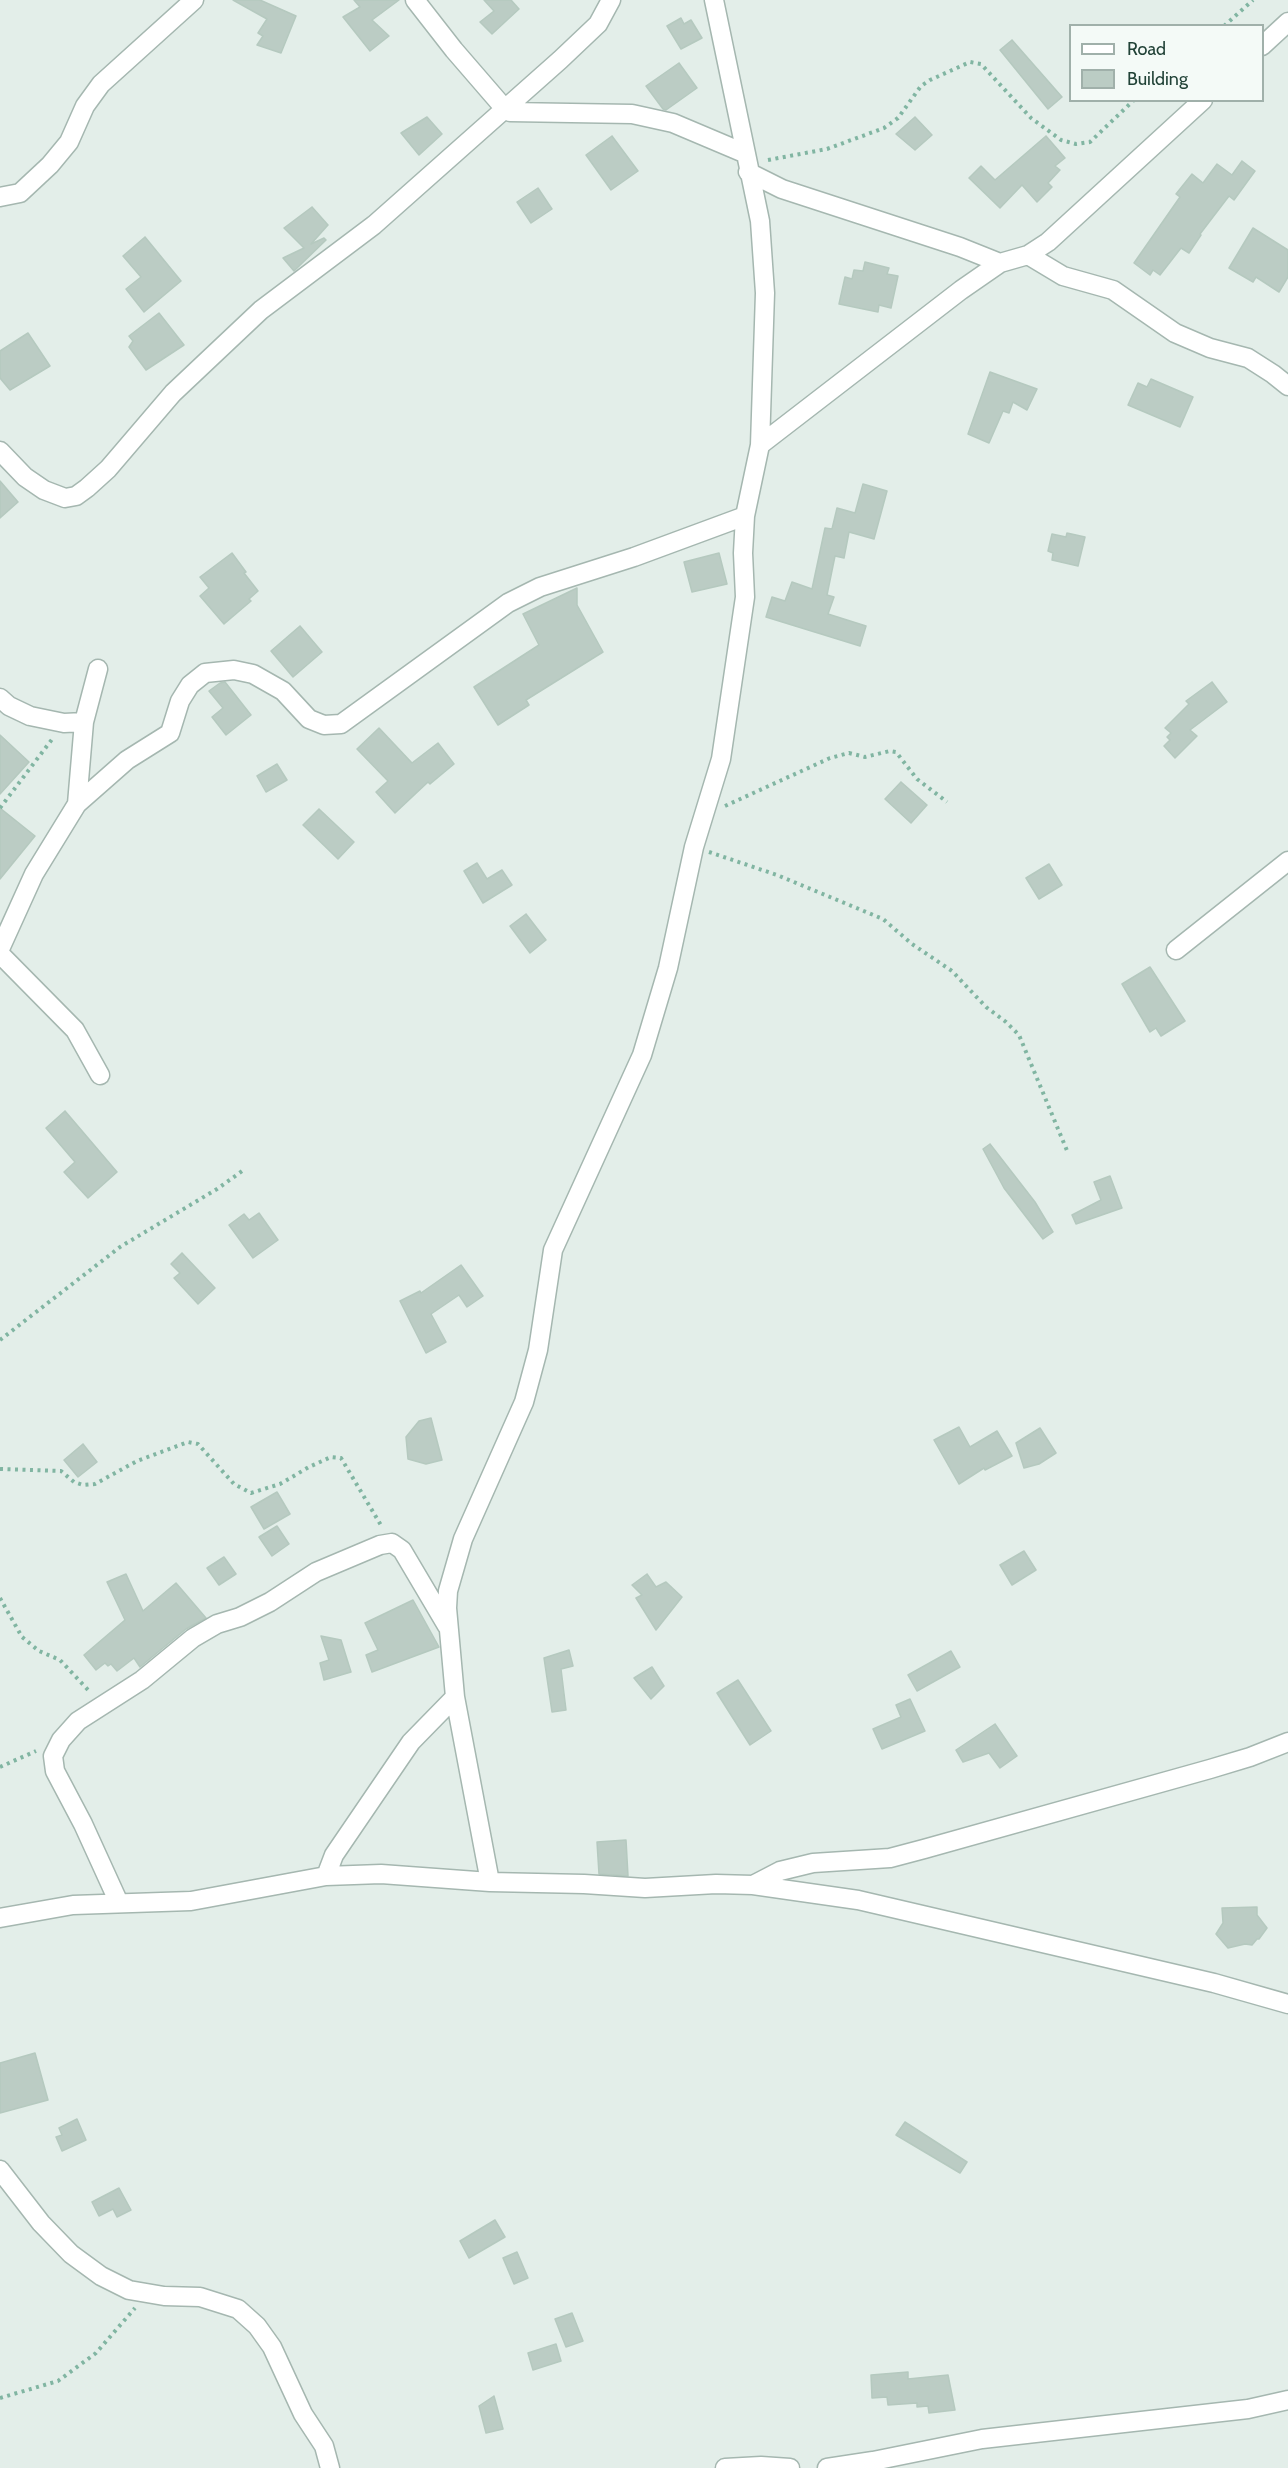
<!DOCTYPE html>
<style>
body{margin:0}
#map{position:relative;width:1288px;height:2468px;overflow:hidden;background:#e3eee9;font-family:Cabin,sans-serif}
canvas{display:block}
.legend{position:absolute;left:1069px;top:24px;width:195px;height:78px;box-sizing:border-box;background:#f4faf7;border:2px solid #a0b0aa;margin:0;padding:8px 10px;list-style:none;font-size:18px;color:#214237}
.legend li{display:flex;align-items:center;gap:12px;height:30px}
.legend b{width:30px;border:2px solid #a0b0aa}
</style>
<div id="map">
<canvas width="1288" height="2468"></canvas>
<ul class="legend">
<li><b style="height:8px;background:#fff"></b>Road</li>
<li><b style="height:16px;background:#bbccc4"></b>Building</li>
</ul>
</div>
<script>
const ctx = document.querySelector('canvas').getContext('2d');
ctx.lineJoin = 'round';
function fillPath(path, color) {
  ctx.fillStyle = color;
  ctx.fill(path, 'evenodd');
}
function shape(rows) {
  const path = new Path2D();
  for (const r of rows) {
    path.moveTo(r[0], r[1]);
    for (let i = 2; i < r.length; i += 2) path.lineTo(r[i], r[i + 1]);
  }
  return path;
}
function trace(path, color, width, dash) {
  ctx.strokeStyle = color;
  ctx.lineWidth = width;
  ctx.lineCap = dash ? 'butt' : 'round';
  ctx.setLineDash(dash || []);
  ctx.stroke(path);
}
const building = shape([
 [233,0,260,0,296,16,281,53,257,45,263,36,258,33,267,19,233,0],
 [354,0,399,0,372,20,389,36,370,51,343,17,360,7,354,0],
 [484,0,511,0,519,9,492,34,480,22,494,11,484,0],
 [681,18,684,24,691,20,702,38,681,49,667,26,681,18],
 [1012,40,1062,97,1048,109,1000,50,1012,40],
 [679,63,697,88,666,110,663,109,646,86,679,63],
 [427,117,442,134,419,155,401,133,427,117],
 [915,117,932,135,915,150,896,134,915,117],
 [612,136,638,171,611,190,586,155,612,136],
 [1046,136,1065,158,1055,166,1060,170,1048,183,1052,187,1037,202,1022,185,1000,208,969,178,981,166,995,180,1046,136],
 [1242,161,1255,171,1234,200,1229,196,1200,234,1201,235,1189,253,1181,248,1160,275,1153,270,1150,275,1134,263,1180,197,1176,194,1192,174,1203,183,1217,164,1232,175,1242,161],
 [538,188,552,209,531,223,517,202,538,188],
 [312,207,328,225,311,244,324,238,326,240,294,271,283,258,304,248,284,228,312,207],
 [1253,228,1288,250,1288,277,1279,292,1256,277,1253,282,1229,268,1253,228],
 [145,237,181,281,144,312,126,289,141,277,123,256,145,237],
 [865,262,889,268,887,274,898,276,891,308,879,305,878,312,839,304,845,277,852,279,854,270,863,271,865,262],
 [159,313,184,345,146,370,129,347,133,341,129,336,159,313],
 [28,333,50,366,10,390,0,378,0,351,28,333],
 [990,372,1037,389,1027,410,1013,402,1009,413,1003,411,989,443,968,434,990,372],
 [1151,379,1193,397,1180,427,1128,405,1138,383,1147,387,1151,379],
 [0,481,18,502,0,518,0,481],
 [863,484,887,491,874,539,849,532,844,558,835,556,827,595,834,597,828,614,866,626,860,646,766,617,772,597,785,601,792,582,812,589,825,528,832,529,837,508,855,513,863,484],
 [1067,533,1085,537,1078,566,1052,560,1053,553,1048,551,1052,534,1066,537,1067,533],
 [232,553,246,572,244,573,258,591,249,599,251,601,224,624,200,596,209,588,200,577,232,553],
 [719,553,727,584,692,592,684,562,719,553],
 [577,588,577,605,603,652,526,700,529,705,498,725,474,687,539,645,523,614,577,588],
 [300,626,322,652,293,677,271,651,300,626],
 [225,682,251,715,226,735,212,717,223,708,209,691,220,683,225,682],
 [1212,682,1227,702,1190,730,1197,736,1175,758,1164,746,1170,740,1167,737,1171,733,1165,728,1189,704,1186,701,1212,682],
 [379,728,412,763,438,743,454,764,430,784,428,782,395,813,376,792,388,781,357,749,379,728],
 [0,735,29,762,0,794,0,735],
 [277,764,287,780,266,792,257,776,277,764],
 [901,782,927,805,911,823,885,799,901,782],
 [0,808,35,836,0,879,0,808],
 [319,809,354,842,338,859,303,825,319,809],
 [477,863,487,879,502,870,512,885,483,903,464,871,477,863],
 [1049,864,1062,885,1039,899,1026,878,1049,864],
 [526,914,546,940,530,953,510,926,526,914],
 [1150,967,1185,1021,1161,1036,1156,1028,1150,1032,1122,984,1150,967],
 [65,1111,117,1172,88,1198,64,1172,75,1162,46,1128,65,1111],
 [990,1144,1035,1202,1053,1232,1043,1239,1004,1188,983,1149,990,1144],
 [1110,1176,1122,1208,1076,1224,1072,1215,1101,1200,1094,1182,1110,1176],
 [259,1213,278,1240,253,1258,229,1225,244,1214,249,1220,259,1213],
 [182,1253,215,1288,198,1304,174,1278,180,1273,171,1264,182,1253],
 [461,1265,483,1296,467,1307,459,1295,431,1314,446,1342,426,1353,400,1301,420,1291,421,1293,461,1265],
 [431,1418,442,1460,426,1464,408,1459,406,1437,419,1421,431,1418],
 [959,1427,970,1447,997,1431,1012,1456,985,1470,984,1468,959,1484,934,1440,959,1427],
 [1040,1428,1056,1453,1039,1464,1024,1468,1016,1443,1040,1428],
 [83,1444,97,1462,78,1477,64,1460,83,1444],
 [277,1492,290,1514,264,1529,251,1507,277,1492],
 [277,1526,289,1544,272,1556,259,1537,277,1526],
 [1024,1551,1036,1570,1012,1585,1000,1565,1024,1551],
 [224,1557,236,1574,219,1585,207,1568,224,1557],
 [126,1574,143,1611,176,1583,206,1618,186,1629,140,1667,134,1658,117,1671,111,1664,108,1666,105,1663,96,1670,84,1655,125,1620,107,1582,126,1574],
 [647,1574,656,1587,666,1582,682,1597,656,1630,636,1598,642,1595,632,1585,647,1574],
 [413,1600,439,1647,372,1672,366,1655,378,1650,365,1623,413,1600],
 [321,1636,341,1640,351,1672,324,1680,320,1663,329,1660,321,1636],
 [569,1650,573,1666,561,1669,566,1710,552,1712,544,1658,569,1650],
 [951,1651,960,1667,917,1691,908,1675,951,1651],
 [652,1667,664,1686,651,1699,634,1678,652,1667],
 [738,1680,771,1731,750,1745,717,1693,738,1680],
 [910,1699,925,1731,882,1749,873,1729,901,1717,896,1705,910,1699],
 [995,1724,1017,1756,1000,1768,989,1753,963,1762,956,1750,995,1724],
 [626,1840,628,1876,599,1874,597,1842,626,1840],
 [1257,1907,1257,1915,1267,1928,1259,1939,1257,1939,1252,1945,1245,1944,1228,1948,1216,1934,1223,1923,1222,1908,1257,1907],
 [35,2053,48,2100,0,2113,0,2063,35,2053],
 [77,2119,86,2140,62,2151,56,2137,62,2135,59,2128,77,2119],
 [905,2122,967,2162,960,2173,896,2135,905,2122],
 [119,2188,131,2210,117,2217,113,2209,99,2216,92,2202,119,2188],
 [495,2220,505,2237,469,2258,460,2241,495,2220],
 [517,2252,528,2278,514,2284,503,2258,517,2252],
 [572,2313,583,2341,566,2347,555,2319,572,2313],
 [556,2344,561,2361,533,2370,528,2353,556,2344],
 [908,2372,908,2379,948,2375,955,2410,929,2413,928,2406,917,2407,917,2403,888,2405,887,2397,872,2398,871,2375,908,2372],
 [494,2396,503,2429,486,2433,479,2406,494,2396]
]);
const path = shape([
 [1224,26,1253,0],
 [768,160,827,149,884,128,898,118,921,86,930,80,970,62,981,64,1031,118,1061,140,1076,144,1090,142,1134,100],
 [725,806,830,758,849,753,865,757,890,751,896,752,917,779,947,802],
 [0,808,53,738],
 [709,852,777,875,883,919,912,944,952,971,986,1007,1006,1022,1019,1035,1068,1153],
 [0,1340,120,1247,217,1189,245,1169],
 [0,1469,61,1471,74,1482,83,1485,95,1484,137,1461,188,1442,198,1444,234,1484,251,1493,280,1484,309,1467,331,1457,341,1458,382,1527],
 [0,1598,22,1637,39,1651,60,1660,90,1692],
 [0,1767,36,1751],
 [0,2398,58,2381,96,2353,135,2308]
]);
const street = shape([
 [415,0,454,50,505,109,510,112,632,114,673,123,744,153],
 [1262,46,1288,22],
 [748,172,782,189,960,247,1000,263],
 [0,197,20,193,50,165,69,142,85,106,101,84,194,0],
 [1028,255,1063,276,1113,290,1175,333,1210,348,1248,358,1273,374,1288,386],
 [760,445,961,290,1000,263,1028,255,1048,242,1203,100],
 [0,451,25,477,44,490,65,498,76,496,87,488,108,469,173,393,261,310,374,225,560,60,598,24,611,0],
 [0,698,9,706,30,716,64,723,84,722],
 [77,804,84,722,98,669],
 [0,949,34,874,77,804,127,760,170,733,180,701,190,685,205,673,234,670,253,674,283,691,309,719,324,725,341,724,508,603,540,587,634,557,745,516],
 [1176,950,1288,861],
 [0,954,75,1030,100,1075],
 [326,1876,334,1855,411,1742,455,1697],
 [490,1882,455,1697,447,1608,448,1591,463,1539,524,1402,538,1350,553,1250,642,1055,668,968,694,847,721,759,745,597,743,553,745,516,760,445,765,293,760,221,714,0],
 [753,1885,780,1871,813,1863,890,1858,924,1849,1210,1769,1250,1757,1288,1742],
 [119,1903,83,1824,55,1771,53,1756,61,1740,78,1721,142,1680,193,1638,217,1624,240,1617,270,1602,316,1572,380,1545,392,1543,402,1550,447,1626],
 [0,1918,73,1905,191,1901,326,1876,381,1874,490,1882,584,1884,645,1888,716,1884,753,1885,858,1900,1214,1983,1288,2004],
 [0,2170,41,2223,71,2254,101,2276,129,2290,164,2296,200,2297,238,2309,257,2326,272,2347,303,2414,324,2446,330,2468],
 [725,2468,761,2466,790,2468],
 [827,2468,873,2461,982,2439,1248,2409,1288,2400]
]);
fillPath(building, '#bbccc4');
trace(building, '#b5c9bf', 1.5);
trace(street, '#a5b7b0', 21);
trace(path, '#81b5a2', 4, [3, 4.5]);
trace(street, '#fff', 18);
</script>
